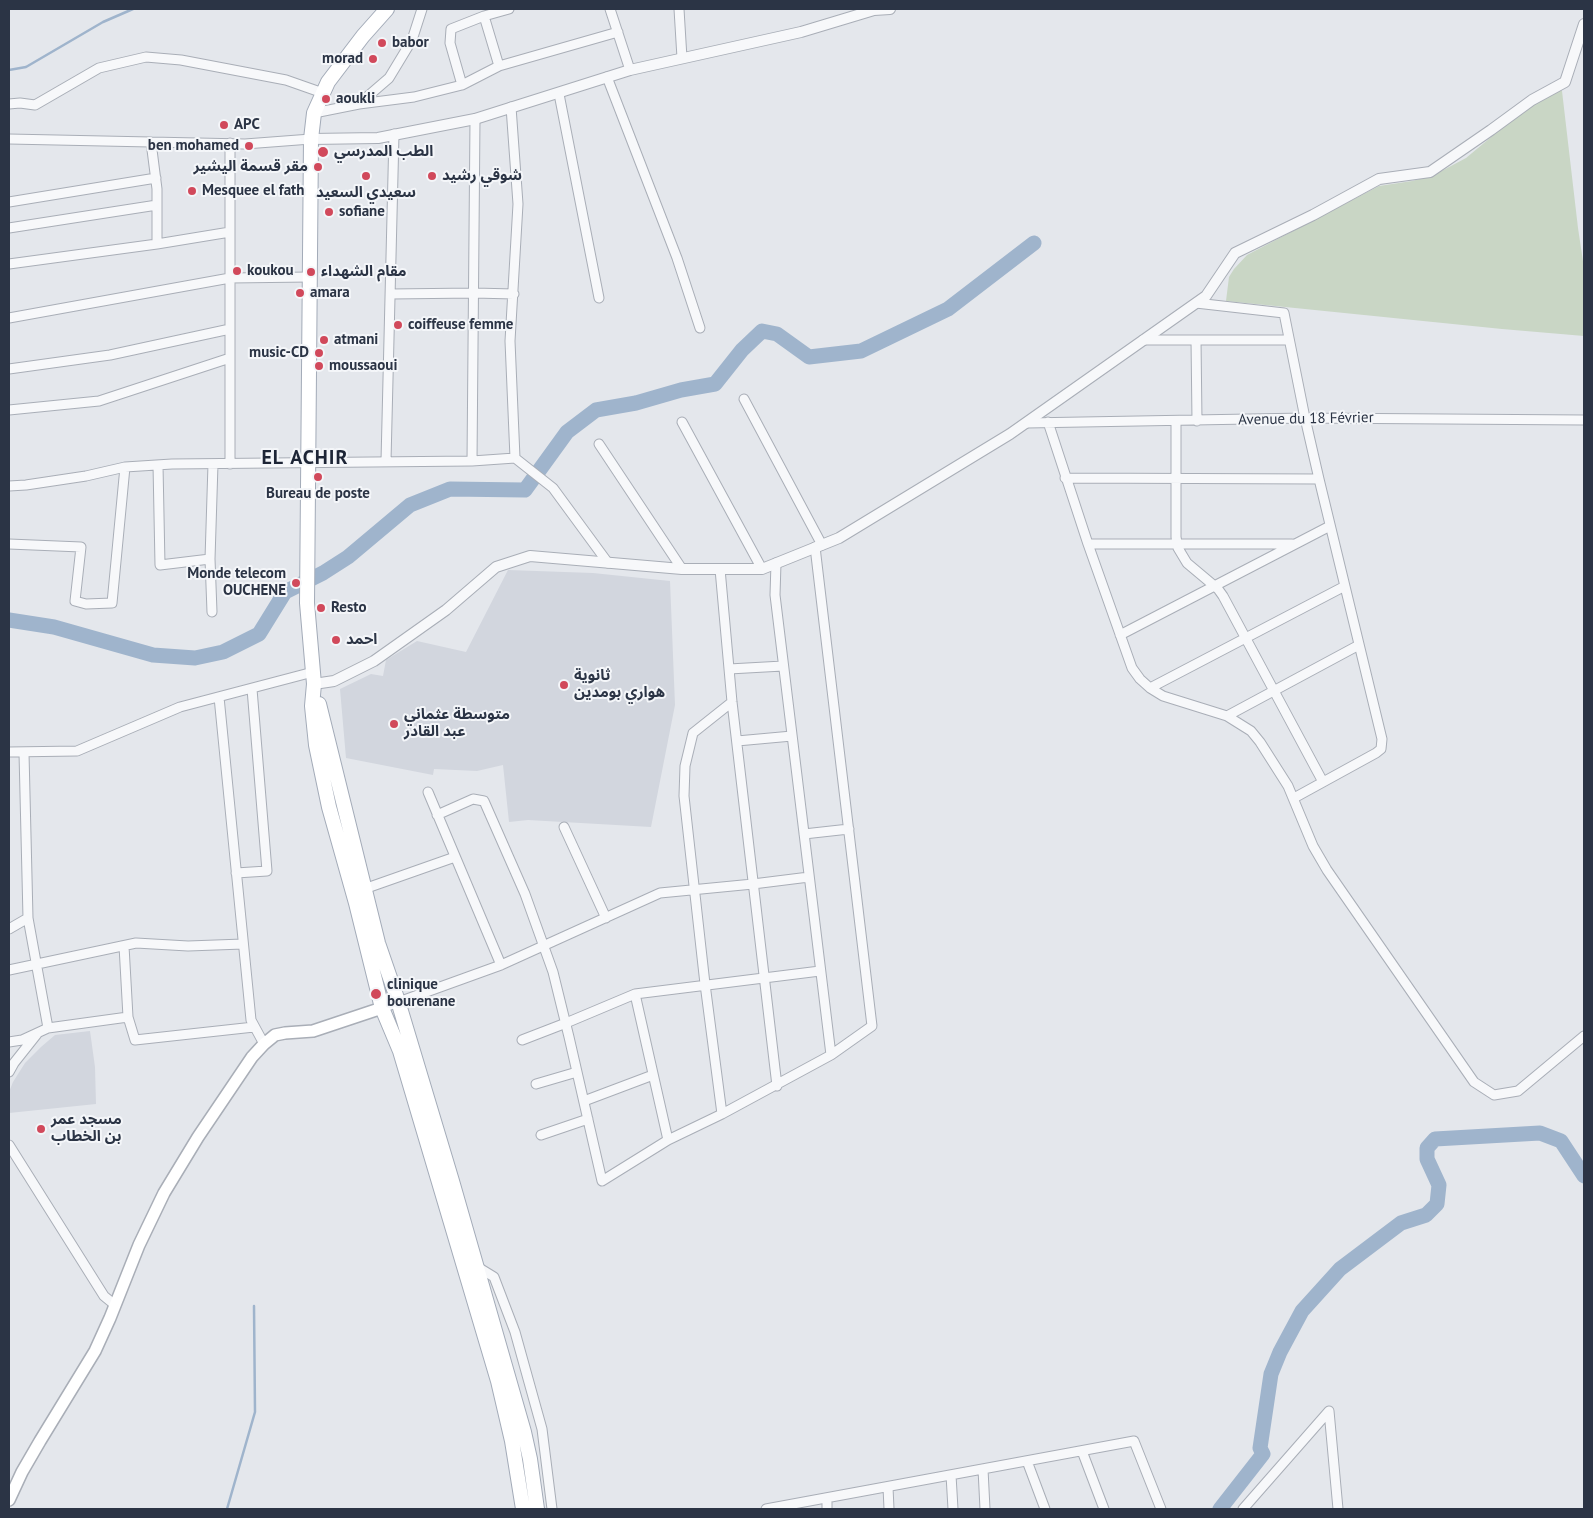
<!DOCTYPE html>
<meta charset="utf-8">
<style>
body{margin:0}
#map{position:relative;width:1593px;height:1518px;overflow:hidden;background:#e4e7ec;font-family:"PT Sans",sans-serif}
canvas{display:block}
.frame{position:absolute;inset:0;border:10px solid #2b3445;pointer-events:none}
</style>
<div id="map">
<canvas width="1593" height="1518"></canvas>
<div class="frame"></div>
</div>
<script>
const ctx = document.querySelector('canvas').getContext('2d');
ctx.lineJoin = 'round';
function fillPath(path, color) {
  ctx.fillStyle = color;
  ctx.fill(path, 'evenodd');
}
function shape(rows) {
  const path = new Path2D();
  for (const r of rows) {
    path.moveTo(r[0], r[1]);
    for (let i = 2; i < r.length; i += 2) path.lineTo(r[i], r[i + 1]);
  }
  return path;
}
function trace(path, color, width, dash) {
  ctx.strokeStyle = color;
  ctx.lineWidth = width;
  ctx.lineCap = dash ? 'butt' : 'round';
  ctx.setLineDash(dash || []);
  ctx.stroke(path);
}
function write(font, color, halo, rows, align = 'center') {
  ctx.font = font + ' "PT Sans","Noto Sans Arabic",sans-serif';
  ctx.lineWidth = 4;
  ctx.setLineDash([]);
  ctx.textBaseline = 'middle';
  ctx.strokeStyle = halo;
  ctx.fillStyle = color;
  for (const [text, x, y, turn = 0] of rows) {
    ctx.save();
    ctx.translate(x, y);
    ctx.rotate((+turn || 0) * Math.PI / 180);
    ctx.textAlign = isNaN(turn) ? turn : align;
    if (halo) ctx.strokeText(text, 0, 0);
    ctx.fillText(text, 0, 0);
    ctx.restore();
  }
}
const built = shape([
 [508,570,593,573,670,581,675,705,651,827,528,820,509,822,503,765,477,771,434,769,433,775,346,758,340,689,371,674,383,676,386,660,417,641,466,652],
 [90,1031,95,1067,96,1104,9,1113,9,1092,13,1082,25,1063,41,1047,55,1035]
]);
const green = shape([
 [1558,89,1562,91,1578,228,1584,268,1584,336,1502,329,1226,301,1229,277,1234,269,1247,255,1379,186,1412,181,1434,175,1466,158,1526,108]
]);
const stream = shape([
 [9,70,26,67,103,22,133,9],
 [227,1509,255,1412,254,1306]
]);
const river = shape([
 [9,620,54,627,153,655,195,658,223,652,259,634,285,592,323,573,348,557,410,505,450,489,525,490,567,432,596,410,636,403,681,390,715,384,742,350,762,331,777,334,809,357,861,351,948,309,1034,243],
 [1220,1509,1263,1454,1260,1448,1271,1374,1280,1352,1302,1311,1340,1269,1401,1223,1426,1215,1437,1204,1439,1185,1427,1159,1427,1148,1435,1139,1540,1133,1561,1141,1584,1176]
]);
const minor = shape([
 [610,9,630,70],
 [679,9,682,58],
 [484,16,499,66],
 [607,77,677,258,700,328],
 [462,85,450,43,451,29,484,16,509,9],
 [559,94,599,298],
 [360,103,389,78,412,40,422,9],
 [9,104,20,103,35,105,99,68,146,57,181,60,286,80,323,93],
 [314,113,359,104,414,97,462,85,499,66,618,32],
 [9,139,245,144,311,139],
 [151,142,157,189,157,244],
 [9,202,156,178],
 [9,228,157,205],
 [9,264,157,244,230,232],
 [391,294,474,293,514,294],
 [1196,303,1284,313,1305,418,1319,479,1382,739,1381,749,1376,753,1294,798],
 [9,318,230,278,310,277],
 [1143,340,1289,340],
 [1196,340,1197,421],
 [9,369,110,355,230,329],
 [744,399,822,545],
 [9,410,99,401,230,358],
 [1176,421,1176,537,1178,548,1187,563,1218,589,1223,596,1323,782],
 [682,422,762,569],
 [1048,422,1088,544,1132,668,1140,679,1150,688,1163,696,1227,716,1251,731,1260,742,1288,786,1313,846,1327,870,1474,1082,1494,1095,1518,1091,1584,1036],
 [1027,423,1305,418,1584,420],
 [599,444,682,569],
 [515,458,553,488,608,563],
 [386,461,394,134],
 [472,461,475,119],
 [230,464,230,143],
 [158,465,160,565,210,559],
 [1065,478,1319,479],
 [9,486,26,485,86,476,125,467],
 [9,544,81,547,75,601,86,604,112,603,125,467,172,464,472,461,515,458,510,341,518,204,511,107],
 [1088,544,1292,544],
 [815,547,872,1026,831,1055],
 [720,569,732,702,777,1086],
 [212,612,210,559,213,464],
 [1120,635,1330,526],
 [729,669,783,666],
 [1150,688,1345,586],
 [219,697,251,1020,264,1044],
 [732,702,693,733,685,766,684,796,705,984,722,1114,831,1055,775,595,776,563],
 [1227,716,1359,645],
 [737,741,792,736],
 [9,752,77,751,180,707,313,672],
 [24,753,28,918,48,1028],
 [428,792,501,965],
 [437,815,473,799,484,801,525,894,553,972,569,1037,602,1181,668,1140,722,1114],
 [564,827,606,918],
 [804,834,849,829],
 [236,873,267,871,252,689],
 [364,889,455,857],
 [9,929,28,918],
 [124,946,128,1017,135,1040,254,1027],
 [9,970,136,943,188,946,243,944],
 [635,994,668,1140],
 [382,1008,501,965,660,893,753,884,809,877],
 [522,1040,566,1023,635,994,820,971],
 [9,1042,22,1040,48,1028,128,1017],
 [9,1072,14,1063,37,1034],
 [536,1084,577,1072],
 [584,1101,653,1075],
 [541,1135,588,1119],
 [9,1145,104,1296,115,1305],
 [476,1266,494,1277,515,1332,542,1429,552,1509],
 [1082,1451,1104,1509],
 [1027,1461,1045,1509],
 [983,1469,985,1509],
 [951,1475,953,1509],
 [888,1487,889,1509],
 [827,1498,827,1509],
 [766,1509,1134,1441,1161,1509],
 [1243,1509,1329,1411,1338,1509]
]);
const tertiary = shape([
 [311,139,378,138,475,119,630,70,801,32,874,10,890,9],
 [314,684,334,681,374,661,446,610,496,567,530,556,682,569,762,569,839,538,1010,434,1206,296,1235,253,1313,215,1379,179,1430,172,1491,130,1532,100,1565,82,1584,24]
]);
const secondary = shape([
 [9,1500,22,1472,40,1441,95,1351,110,1318,139,1245,164,1193,198,1137,252,1057,264,1044,275,1035,285,1033,313,1031,382,1008]
]);
const primary = shape([
 [387,9,363,36,328,82,314,113,311,139,307,603,314,684,312,706,316,745,329,807,356,903,382,1008,400,1051,498,1381,512,1441,523,1509],
 [319,704,378,943,398,1001,452,1181,524,1432,530,1459,537,1509]
]);
const markers = [
 [382,43,5,"#d1495b"],
 [373,59,5,"#d1495b"],
 [326,99,5,"#d1495b"],
 [224,125,5,"#d1495b"],
 [249,146,5,"#d1495b"],
 [323,152,6,"#d1495b"],
 [318,167,5,"#d1495b"],
 [366,176,5,"#d1495b"],
 [432,176,5,"#d1495b"],
 [192,191,5,"#d1495b"],
 [329,212,5,"#d1495b"],
 [237,271,5,"#d1495b"],
 [311,272,5,"#d1495b"],
 [300,293,5,"#d1495b"],
 [398,325,5,"#d1495b"],
 [324,340,5,"#d1495b"],
 [319,353,5,"#d1495b"],
 [319,366,5,"#d1495b"],
 [318,477,5,"#d1495b"],
 [296,583,5,"#d1495b"],
 [321,608,5,"#d1495b"],
 [336,640,5,"#d1495b"],
 [564,685,5,"#d1495b"],
 [394,724,5,"#d1495b"],
 [376,994,6,"#d1495b"],
 [41,1129,5,"#d1495b"]
];
const poiNames = [
 ["babor",392,43],
 ["morad",363,59,"right"],
 ["aoukli",336,99],
 ["APC",234,125],
 ["ben mohamed",239,146,"right"],
 ["الطب المدرسي",334,152],
 ["مقر قسمة اليشير",308,167,"right"],
 ["شوقي رشيد",442,176],
 ["Mesquee el fath",202,191],
 ["سعيدي السعيد",366,193,"center"],
 ["sofiane",339,212],
 ["koukou",247,271],
 ["مقام الشهداء",321,272],
 ["amara",310,293],
 ["coiffeuse femme",408,325],
 ["atmani",334,340],
 ["music-CD",309,353,"right"],
 ["moussaoui",329,366],
 ["Bureau de poste",318,494,"center"],
 ["Monde telecom",286,574,"right"],
 ["OUCHENE",286,591,"right"],
 ["Resto",331,608],
 ["احمد",346,640],
 ["ثانوية",574,676],
 ["هواري بومدين",574,693],
 ["متوسطة عثماني",404,715],
 ["عبد القادر",404,732],
 ["clinique",387,985],
 ["bourenane",387,1002],
 ["مسجد عمر",51,1120],
 ["بن الخطاب",51,1137]
];
const streetNames = [
 ["Avenue du 18 Février",1306,419,-1]
];
const districtNames = [
 ["EL ACHIR",305,458]
];
fillPath(built, '#d2d6de');
fillPath(green, '#c9d6c5');
trace(stream, '#9fb4cc', 2.5);
trace(river, '#9fb4cc', 15);
trace(minor, '#a9aeb7', 11);
trace(tertiary, '#a9aeb7', 12);
trace(secondary, '#a9aeb7', 14);
trace(primary, '#a3abb8', 16);
trace(minor, '#f7f8fa', 9);
trace(tertiary, '#f7f8fa', 10);
trace(secondary, '#fff', 11);
trace(primary, '#fff', 14);
for (const [x, y, r, color] of markers) {
  const dot = new Path2D();
  dot.arc(x, y, r, 0, 2 * Math.PI);
  ctx.fillStyle = color;
  ctx.fill(dot);
  trace(dot, '#f4f6f9', 2);
}
write('bold 15px', '#2b3445', '#f4f6f9', poiNames, 'left');
write('15px', '#2b3445', '#f4f6f9', streetNames);
ctx.letterSpacing = '1px';
write('bold 20px', '#1d2536', '#f4f6f9', districtNames);
ctx.letterSpacing = '0px';
</script>
